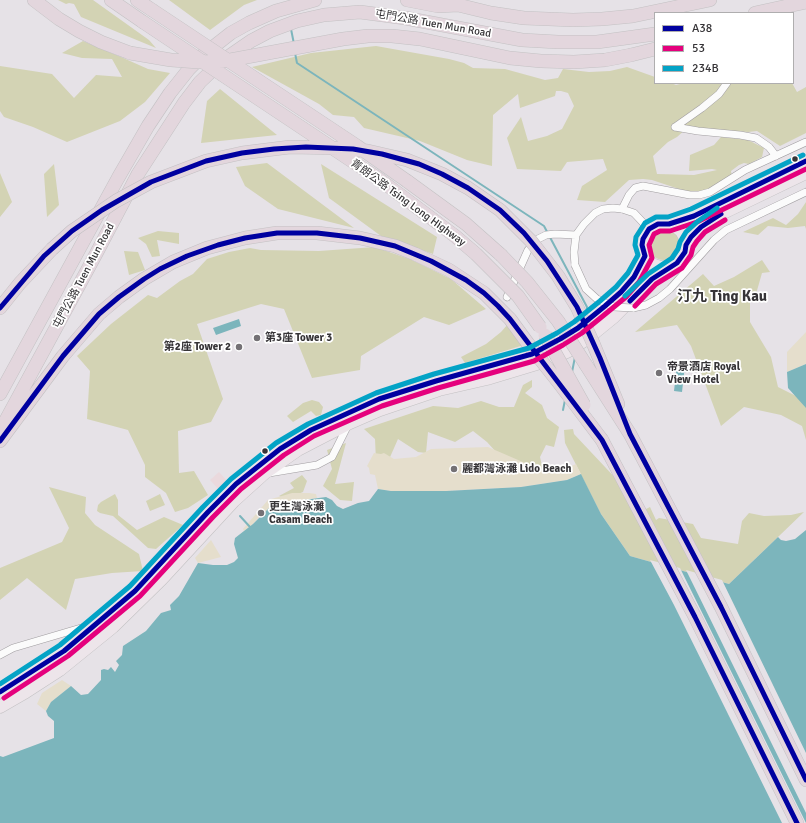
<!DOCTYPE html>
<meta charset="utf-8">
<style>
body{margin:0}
#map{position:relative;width:806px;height:823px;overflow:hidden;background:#e6e2e7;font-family:Signika,sans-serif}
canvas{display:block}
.legend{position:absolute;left:654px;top:12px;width:140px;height:72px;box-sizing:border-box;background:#fff;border:1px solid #afaeaf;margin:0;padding:5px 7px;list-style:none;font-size:12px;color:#363437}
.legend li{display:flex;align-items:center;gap:8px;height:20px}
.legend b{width:20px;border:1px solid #afaeaf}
</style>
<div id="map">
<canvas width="806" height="823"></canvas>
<ul class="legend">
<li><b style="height:5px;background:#0000a0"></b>A38</li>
<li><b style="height:5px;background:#e5007d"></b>53</li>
<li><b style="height:5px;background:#03a3c6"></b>234B</li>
</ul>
</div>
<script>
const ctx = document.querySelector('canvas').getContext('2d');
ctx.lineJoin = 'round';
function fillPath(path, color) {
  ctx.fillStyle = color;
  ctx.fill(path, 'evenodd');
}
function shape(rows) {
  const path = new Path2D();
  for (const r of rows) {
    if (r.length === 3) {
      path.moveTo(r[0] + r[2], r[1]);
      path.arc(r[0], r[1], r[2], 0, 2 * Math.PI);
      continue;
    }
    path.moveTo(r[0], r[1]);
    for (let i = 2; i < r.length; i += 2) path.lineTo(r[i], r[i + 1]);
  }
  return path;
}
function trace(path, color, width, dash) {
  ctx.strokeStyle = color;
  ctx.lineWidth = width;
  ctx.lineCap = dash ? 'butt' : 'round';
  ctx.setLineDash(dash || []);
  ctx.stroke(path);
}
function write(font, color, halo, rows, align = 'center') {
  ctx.font = font + ' Signika,"Noto Sans TC",sans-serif';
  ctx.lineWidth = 3.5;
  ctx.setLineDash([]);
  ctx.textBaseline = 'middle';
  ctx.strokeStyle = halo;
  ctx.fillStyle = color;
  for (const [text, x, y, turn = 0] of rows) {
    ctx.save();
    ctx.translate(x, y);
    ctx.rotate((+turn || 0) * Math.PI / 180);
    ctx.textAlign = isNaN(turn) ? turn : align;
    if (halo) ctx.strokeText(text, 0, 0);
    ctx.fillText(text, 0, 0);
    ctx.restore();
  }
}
const industrial = shape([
 [219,472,228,482,219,490,210,480]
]);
const green = shape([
 [58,0,93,0,149,40,156,48,81,17,74,4,69,3,66,4],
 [169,0,257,0,244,5,210,30],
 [83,41,121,57,148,69,170,73,145,102,120,121,67,142,33,127,4,117,0,111,0,66,52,74,74,98,96,75,122,77,112,59,82,58,62,53],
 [376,46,449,59,464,63,473,68,505,69,545,80,558,78,563,69,589,72,610,71,627,67,655,77,655,83,671,83,676,85,684,83,792,83,797,92,806,87,806,133,780,146,757,131,748,132,687,128,677,137,668,142,653,156,657,174,694,175,717,170,712,169,689,171,690,155,714,145,721,137,748,140,764,148,762,157,749,164,744,163,739,165,731,171,732,177,715,187,701,192,688,192,652,180,643,179,629,180,605,202,577,200,582,186,607,170,603,159,567,162,561,171,517,169,507,138,521,117,528,141,547,136,562,129,574,106,568,93,561,91,556,91,555,96,520,108,518,94,493,115,492,166,467,160,420,141,364,128,354,117,333,115,319,104,252,67,311,53],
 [220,89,277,135,201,143,207,101],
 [267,163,354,228,278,209,245,186,236,167],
 [54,164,59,205,47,217,44,174],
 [321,164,437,237,433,254,381,236,329,198],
 [0,173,12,202,0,217],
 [806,202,806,229,805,226,788,228,768,226,758,235,743,232,773,218,786,225,798,214],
 [664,244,16],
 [158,231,179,233,179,244,157,240,160,256,152,257,146,244,138,238],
 [375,247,412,260,451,279,486,309,449,325,424,317,361,356,360,370,312,378,284,309,261,304,197,324,223,399,211,422,178,431,179,473,194,471,208,495,188,508,175,512,166,493,145,477,145,465,128,430,87,419,90,371,77,356,111,324,148,295,157,298,180,281,193,274,207,259,229,252,250,248,261,250,319,251],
 [124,251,138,252,145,270,129,275],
 [762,260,770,272,762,273,756,294,750,302,750,322,771,357,778,387,806,401,806,440,802,426,781,415,744,407,721,426,691,346,677,325,635,332,703,274,714,286,734,277],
 [508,324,524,345,465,363,461,357,486,344,501,332],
 [532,380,532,387,525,393,542,405,547,418,559,427,554,447,546,445,540,457,544,475,506,463,487,442,473,431,455,442,428,432,426,453,418,452,398,439,387,464,376,461,375,439,364,429,433,406,458,408,481,401,499,407,514,407,523,385],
 [312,400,319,402,323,407,321,415,316,416,311,411,293,422,287,416,303,403],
 [573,429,574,434,621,484,642,511,650,507,656,520,659,518,693,524,701,538,738,544,742,521,749,513,764,516,791,515,804,512,729,584,630,556,601,514,565,443,564,430],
 [346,443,335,484,354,482,352,501,340,500,323,486,332,469,327,450],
 [302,475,307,481,303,492,286,499,279,496,294,488,290,483],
 [49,487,86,497,85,513,95,525,139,554,143,571,112,573,75,579,66,610,27,578,0,600,0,568,62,542,69,528],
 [115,494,118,500,118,515,137,530,164,517,183,525,156,549,148,548,113,516,100,513,97,511,98,505,101,502],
 [160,494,165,505,150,511,146,501]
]);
const sand = shape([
 [806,332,806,364,787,372,787,352],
 [488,447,539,469,565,469,576,464,581,474,567,480,521,487,446,491,391,491,378,489,375,475,370,474,369,468,367,466,374,453,381,454,384,453,394,459,416,457,431,449],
 [292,493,309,493,316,494,317,498,282,503,261,515,253,524,244,531,243,529,268,500],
 [211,540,221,557,198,563,195,558],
 [62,680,71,686,51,702,46,711,37,704,42,693]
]);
const water = shape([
 [239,319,241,326,216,335,213,328],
 [677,364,685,365,682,392,674,391],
 [806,364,806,408,788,388,787,372],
 [581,474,601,514,630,556,729,584,778,537,781,540,786,541,795,539,806,530,806,823,0,823,0,756,3,757,54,738,54,721,48,716,46,711,51,702,71,686,81,695,88,694,101,680,101,670,104,669,108,670,111,667,115,672,119,665,116,661,122,655,123,646,146,631,161,613,171,610,170,605,179,596,198,563,213,565,227,565,234,562,238,558,234,544,235,538,253,524,269,508,282,503,326,497,332,500,337,506,343,509,358,503,369,501,378,489,391,491,446,491,521,487,567,480]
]);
const pier = shape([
 [650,560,680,568,806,823,782,823,674,605],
 [686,570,722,580,806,753,806,813]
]);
const stream = shape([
 [291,29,294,44],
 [295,53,297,63,544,226,587,307,586,314],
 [572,372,575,357],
 [563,410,565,400],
 [240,516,250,527]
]);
const street = shape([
 [675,127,698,131,740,135,756,138,769,147,776,156],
 [675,127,702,108,719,94,727,83],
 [622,209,629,195,635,188,643,186,690,195,699,195,710,192,745,170,806,142],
 [575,265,574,252,576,235,584,224,595,213,603,209,613,208,622,209,634,213,649,229],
 [507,297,528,250,538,239,546,235,555,234,576,235],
 [633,308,646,305,659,298,670,289,714,240,726,230,806,192],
 [269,473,317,465,332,457,348,425],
 [0,655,13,648,91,625]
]);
const primary = shape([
 [669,224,694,216,806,161],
 [686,245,691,237,701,227,717,216,806,173],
 [0,692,64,651,100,621,135,591,158,567,208,512,236,484,280,449,311,430,379,399,436,381,510,361,532,354,560,339,578,328,621,292,634,277,645,256],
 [0,707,26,692,60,670,113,627,162,579,234,501,265,473,298,450,350,423,380,410,439,390,487,379,540,363,567,352,587,339,614,317,652,279,677,263,681,258,685,252,686,245,685,238,681,231,676,227,669,224,658,224,649,229,645,234,642,245,643,251,649,261,654,265,661,267,671,266]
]);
const highway = shape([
 [34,0,59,19,79,31,101,42,130,53],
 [111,0,143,22],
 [137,0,152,10],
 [407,0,438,6,458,5,491,13,524,18,573,20,602,19,633,16,710,0],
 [755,13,806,2],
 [631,55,655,49],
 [407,181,466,224,501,255],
 [0,308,20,283,52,249],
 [593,343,618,404],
 [586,365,630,434,721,607,806,780],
 [0,394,118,178,148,126,170,93,189,69,203,55,231,33,249,23,276,11,315,0],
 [0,431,96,254,138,174,184,103,200,82,222,61,251,41,270,31,297,21,324,15,360,12,405,18,522,40,558,42,597,42,655,34],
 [602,440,695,617,797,823],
 [0,441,63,356,99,314,119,297,144,279,173,262,207,248,245,238,277,233,317,233,360,238,395,246,415,254,449,270,484,293,510,319,529,345]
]);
const streetBridge = shape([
 [575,265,586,289,597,299,614,307,633,308]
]);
const highwayBridge = shape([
 [152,10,357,146,407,181],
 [143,22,379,179,455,236,476,254,518,296,540,327],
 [130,53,171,60,199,62,225,61,343,39,368,36,392,36,420,39,510,58,541,61,574,62,605,60,631,55],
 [52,249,72,231,116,201,151,182,206,161,242,153,290,147,339,148,368,151,407,160,442,174,468,188,500,210,531,241,558,276,577,307,593,343],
 [501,255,527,282,558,321,586,365],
 [545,335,584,405],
 [529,345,559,383,602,440]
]);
const bus1 = shape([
 [630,301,652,279,677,263,685,252,686,245,691,237,701,227,721,214],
 [0,308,44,256,72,231,102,210,151,182,206,161,242,153,274,149,306,147,353,149,382,154,419,164,442,174,468,188,500,210,524,233,547,261,577,307,600,358,630,434,721,607,806,780],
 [0,441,63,356,99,314,119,297,144,279,160,269,187,256,218,245,245,238,277,233,317,233,360,238,395,246,431,261,466,280,484,293,498,306,510,319,602,440,695,617,797,823],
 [0,692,64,651,135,591,208,512,236,484,280,449,311,430,379,399,436,381,532,354,560,339,578,328,605,306,621,292,634,277,645,256,642,245,643,239,649,229,658,224,669,224,694,216,806,161]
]);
const bus2 = shape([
 [635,306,656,284,682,268,691,255,693,247,697,241,705,232,725,220],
 [4,698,68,656,140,596,213,517,241,489,284,455,314,436,382,406,438,388,534,361,563,345,582,333,609,311,626,297,639,282,652,258,649,245,654,234,660,231,670,231,697,222,806,169]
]);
const bus3 = shape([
 [625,296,648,274,672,258,678,249,680,242,686,232,697,222,717,208],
 [0,684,60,645,130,586,203,507,231,479,276,443,308,424,376,393,434,374,529,348,557,333,574,322,600,301,616,287,628,273,638,255,635,245,636,237,645,223,656,217,668,217,691,209,803,155]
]);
const markers = [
 [795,159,3.5,"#363437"],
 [257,338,4,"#747175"],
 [239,347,4,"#747175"],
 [659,373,4,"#747175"],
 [265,451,3.5,"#363437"],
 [454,469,4,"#747175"],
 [261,513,4,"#747175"]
];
const streetNames = [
 ["屯門公路 Tuen Mun Road",433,24,10],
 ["青朗公路 Tsing Long Highway",408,203,36],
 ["屯門公路 Tuen Mun Road",84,276,-62]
];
const poiNames = [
 ["第3座 Tower 3",265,338],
 ["第2座 Tower 2",231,347,"right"],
 ["帝景酒店 Royal",667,367],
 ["View Hotel",667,380],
 ["麗都灣泳灘 Lido Beach",462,469],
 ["更生灣泳灘",269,507],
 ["Casam Beach",269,520]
];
const districtNames = [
 ["汀九 Ting Kau",722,297]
];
fillPath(industrial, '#ead9dd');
fillPath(green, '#d3d3b4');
fillPath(sand, '#e5decc');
fillPath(water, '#7cb5bc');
fillPath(pier, '#e6e2e7');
trace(stream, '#7cb5bc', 2);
trace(street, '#a09da0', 8);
trace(primary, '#c3c1c3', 13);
trace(highway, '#c3c1c3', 14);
trace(street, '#fbfbfb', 7);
trace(primary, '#ede5ea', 12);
trace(highway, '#e3d6dd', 13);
trace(streetBridge, '#a09da0', 8, []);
trace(highwayBridge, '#c3c1c3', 14, []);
trace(streetBridge, '#fbfbfb', 7);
trace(highwayBridge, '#e3d6dd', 13);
trace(bus1, '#0000a0', 5);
trace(bus2, '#e5007d', 5);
trace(bus3, '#03a3c6', 5);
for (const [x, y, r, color] of markers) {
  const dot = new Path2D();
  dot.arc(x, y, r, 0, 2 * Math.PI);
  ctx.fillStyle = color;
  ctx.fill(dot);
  trace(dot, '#fff', 1.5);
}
write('11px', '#363437', '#fff', streetNames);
write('bold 11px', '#363437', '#fff', poiNames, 'left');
write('bold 15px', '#363437', '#fff', districtNames);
</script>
